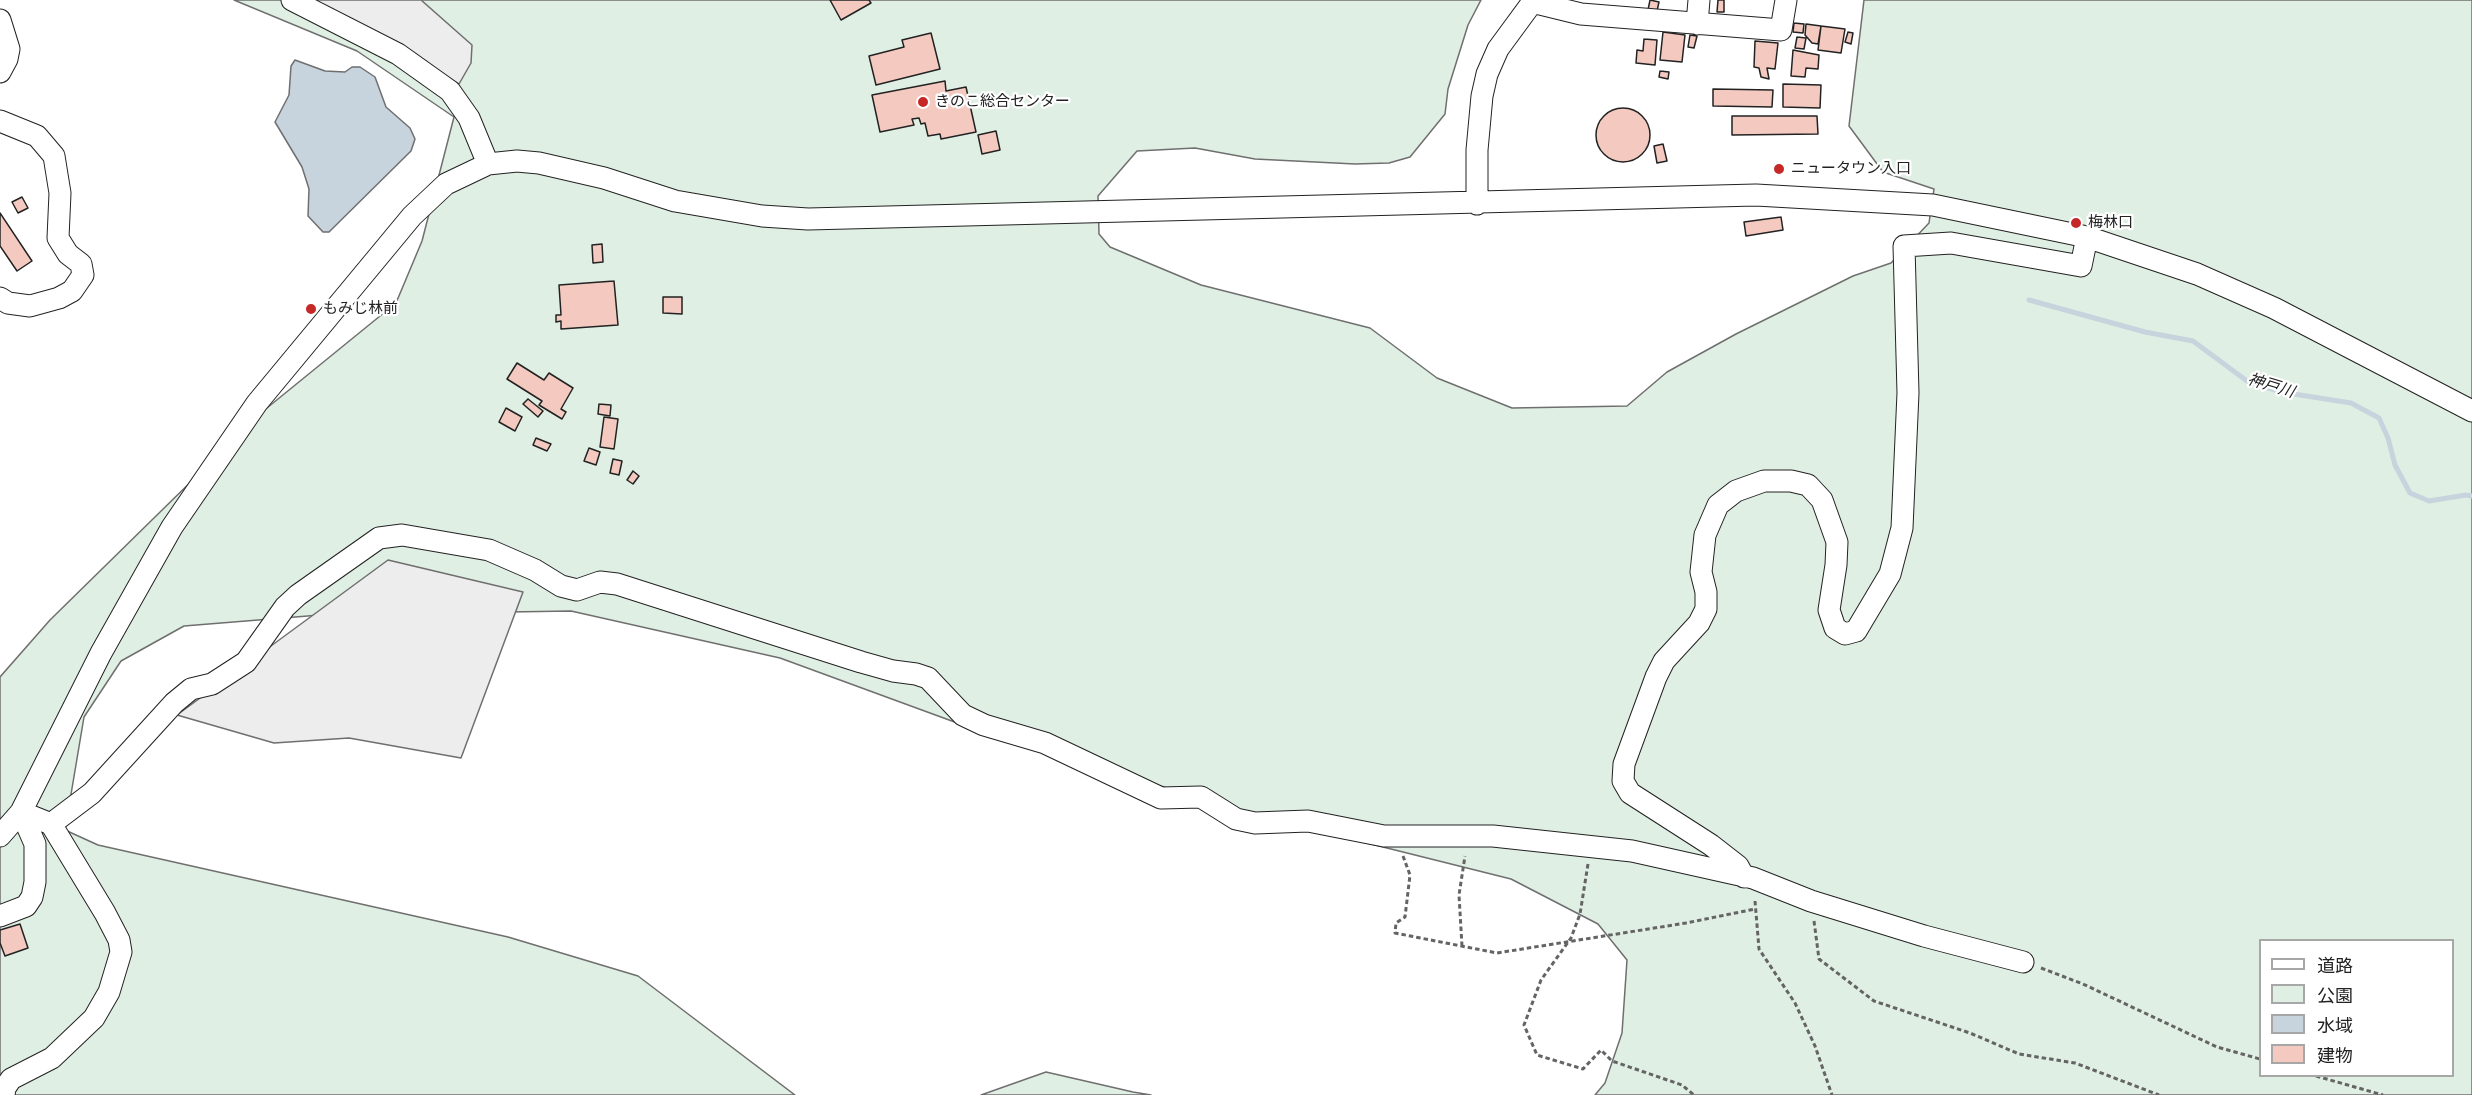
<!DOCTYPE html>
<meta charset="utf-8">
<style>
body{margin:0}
#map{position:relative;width:2472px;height:1095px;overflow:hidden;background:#fff;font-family:Rubik,"Noto Sans JP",sans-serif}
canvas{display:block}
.legend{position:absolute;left:2259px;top:939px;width:195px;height:138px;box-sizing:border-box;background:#fff;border:2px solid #a7a7a7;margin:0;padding:8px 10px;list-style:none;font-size:18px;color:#222}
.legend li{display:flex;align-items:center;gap:12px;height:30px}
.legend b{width:30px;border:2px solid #a7a7a7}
</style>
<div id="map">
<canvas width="2472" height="1095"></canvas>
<ul class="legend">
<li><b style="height:8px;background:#fff"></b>道路</li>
<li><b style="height:16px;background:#e0efe3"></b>公園</li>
<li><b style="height:16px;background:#c7d3dd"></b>水域</li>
<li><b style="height:16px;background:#f3c9c0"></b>建物</li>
</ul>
</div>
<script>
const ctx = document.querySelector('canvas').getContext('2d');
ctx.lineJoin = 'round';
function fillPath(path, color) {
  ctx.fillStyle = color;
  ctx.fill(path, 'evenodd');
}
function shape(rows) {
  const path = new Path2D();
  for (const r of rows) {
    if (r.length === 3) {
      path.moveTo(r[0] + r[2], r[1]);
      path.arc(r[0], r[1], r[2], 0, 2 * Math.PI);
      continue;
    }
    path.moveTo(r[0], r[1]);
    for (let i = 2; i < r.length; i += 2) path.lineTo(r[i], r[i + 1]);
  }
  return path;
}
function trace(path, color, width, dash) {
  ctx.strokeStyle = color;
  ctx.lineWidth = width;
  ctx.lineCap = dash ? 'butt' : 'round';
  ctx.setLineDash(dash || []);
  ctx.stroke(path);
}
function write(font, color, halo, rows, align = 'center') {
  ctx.font = font + ' Rubik,"Noto Sans JP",sans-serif';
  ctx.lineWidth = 4.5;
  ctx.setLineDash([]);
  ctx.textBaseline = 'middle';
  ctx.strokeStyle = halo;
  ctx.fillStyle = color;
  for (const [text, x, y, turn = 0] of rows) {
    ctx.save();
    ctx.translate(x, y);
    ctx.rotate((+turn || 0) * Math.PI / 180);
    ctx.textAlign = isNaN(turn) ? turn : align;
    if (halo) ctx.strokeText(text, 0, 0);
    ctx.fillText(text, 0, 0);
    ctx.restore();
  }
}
const green = shape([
 [234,0,1481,0,1468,25,1448,89,1445,114,1410,157,1389,163,1355,164,1255,159,1195,148,1137,151,1098,196,1099,234,1110,247,1201,285,1370,328,1437,378,1512,408,1627,406,1667,372,1736,334,1853,276,1891,263,1929,223,1934,189,1883,172,1849,126,1864,0,2472,0,2472,1095,1595,1095,1605,1083,1622,1033,1627,960,1598,924,1511,879,1251,814,960,724,780,658,571,611,320,615,184,626,121,661,84,717,65,830,98,845,508,937,638,976,795,1095,0,1095,0,677,50,620,262,412,396,303,422,241,454,117,357,51,234,0],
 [2260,940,2452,940,2452,1076,2260,1076,2260,940],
 [1046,1072,1133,1092,1151,1095,981,1095,1046,1072]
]);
const parking = shape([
 [312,0,421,0,472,45,471,63,459,84,312,0],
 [388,560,523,592,461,758,349,738,274,743,177,715,388,560]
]);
const water = shape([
 [295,60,325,71,345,72,352,67,360,67,375,77,386,107,410,128,415,139,411,151,329,232,323,232,308,216,309,189,302,167,275,122,289,95,291,66,295,60]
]);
const stream = shape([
 [2029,300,2145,332,2193,341,2247,381,2281,392,2351,403,2379,418,2388,438,2395,465,2410,493,2429,501,2466,495,2472,496]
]);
const building = shape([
 [830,0,869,0,871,3,841,20,830,0],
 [1650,0,1659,2,1657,11,1648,10,1650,0],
 [1718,0,1724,0,1724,12,1717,12,1718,0],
 [1794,23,1804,24,1803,33,1793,32,1794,23],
 [1806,24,1821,26,1818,44,1812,43,1805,35,1806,24],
 [1821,26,1845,29,1841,53,1818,50,1821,26],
 [1663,32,1685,35,1682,62,1660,60,1663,32],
 [1848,32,1853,33,1851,44,1845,42,1848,32],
 [931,33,940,69,876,85,869,56,904,47,902,40,931,33],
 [1690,35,1697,36,1694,48,1688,47,1690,35],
 [1797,37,1806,38,1804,49,1795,48,1797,37],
 [1644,39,1657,40,1655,65,1636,63,1637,50,1643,51,1644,39],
 [1755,41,1778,43,1775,69,1767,68,1769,79,1761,77,1759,68,1754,67,1755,41],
 [1793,50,1819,55,1818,69,1806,68,1805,77,1791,76,1793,50],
 [1660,71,1669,72,1668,79,1659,77,1660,71],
 [945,81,946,91,966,87,976,132,941,139,940,134,928,136,925,123,921,124,919,118,912,119,914,125,880,132,872,95,945,81],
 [1783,84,1821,85,1820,108,1783,107,1783,84],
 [1713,89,1773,90,1772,107,1713,106,1713,89],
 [1623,135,27],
 [1732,116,1817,116,1818,134,1732,135,1732,116],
 [996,131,1000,150,982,154,978,135,996,131],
 [1663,144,1667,161,1657,163,1654,146,1663,144],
 [22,197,28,208,18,213,12,202,22,197],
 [0,213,32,261,17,271,0,246,0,213],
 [1781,217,1783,230,1746,236,1744,222,1781,217],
 [602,244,603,262,593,263,592,245,602,244],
 [614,281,618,325,561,329,561,321,556,322,556,315,561,315,559,285,614,281],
 [663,297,682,297,682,314,663,313,663,297],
 [517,363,544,380,549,373,573,388,561,409,566,412,562,419,539,405,542,401,507,379,517,363],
 [528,399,543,411,538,417,523,404,528,399],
 [599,404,611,405,610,416,598,414,599,404],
 [506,408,522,417,515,431,499,422,506,408],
 [604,417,618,419,614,449,600,447,604,417],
 [536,438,551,444,547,451,533,445,536,438],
 [589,448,600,452,596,465,584,461,589,448],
 [613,459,622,461,619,475,610,473,613,459],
 [633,471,639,476,633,484,627,480,633,471],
 [20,924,28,948,5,956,0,943,0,930,20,924]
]);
const path = shape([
 [1403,856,1410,875,1405,917,1396,923,1395,933,1497,953,1686,923,1755,909],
 [1588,864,1580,914,1571,938,1541,980,1524,1025,1537,1055,1583,1069,1601,1050,1612,1061,1682,1085,1694,1095],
 [1755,901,1759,949,1795,1003,1815,1046,1832,1095],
 [1814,921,1819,959,1874,1001,1970,1033,2019,1054,2075,1063,2159,1095],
 [1462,946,1459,895,1465,856],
 [2041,968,2083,984,2217,1047,2260,1059],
 [2316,1076,2383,1095]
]);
const minor = shape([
 [292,0,398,54,450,91,469,118,488,164],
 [1532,2,1581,14,1781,30,1786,0],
 [0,20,9,49,7,59,0,72],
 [1697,24,1699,0],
 [0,121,37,136,54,156,60,193,58,238,68,254,81,264,83,275,72,291,59,298,30,306,8,303,0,298],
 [1477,204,1477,150,1482,96,1487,74,1498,49,1534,0],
 [51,824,92,793,174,703,191,689,212,684,246,662,285,607,298,595,379,538,402,535,489,550,535,570,561,586,577,590,600,582,617,584,861,662,893,671,916,674,928,678,963,715,984,725,1045,743,1161,798,1201,797,1236,819,1255,823,1308,821,1384,836,1493,836,1632,851,1753,878,1811,901,1924,936,2023,962],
 [0,836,21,812,101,653,172,527,257,403,412,216,446,184,488,164,517,161,539,163,604,178,675,201,762,216,808,219,1756,195,1933,205,2087,237,2197,274,2274,308,2472,411],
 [1744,877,1738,866,1711,845,1630,793,1623,781,1624,764,1656,677,1664,661,1699,623,1706,609,1706,592,1701,572,1705,535,1718,505,1736,491,1764,481,1791,481,1808,485,1822,500,1837,542,1836,565,1829,610,1835,628,1845,634,1856,631,1890,574,1902,528,1908,393,1904,246,1951,243,2081,266,2087,237],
 [0,916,26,906,32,897,35,882,35,844,21,812],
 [4,1095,5,1088,11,1079,52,1058,94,1018,109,992,121,952,119,940,105,913,51,824,21,812]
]);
const markers = [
 [923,102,6,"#c62828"],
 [1779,169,6,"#c62828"],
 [2076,223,6,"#c62828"],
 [311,309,6,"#c62828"]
];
const poiNames = [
 ["きのこ総合センター",935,102],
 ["ニュータウン入口",1791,169],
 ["梅林口",2088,223],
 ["もみじ林前",323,309]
];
const waterNames = [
 ["神戸川",2271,386,17]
];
fillPath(green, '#e0efe3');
trace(green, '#6f6f6f', 1.5);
fillPath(parking, '#ededed');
trace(parking, '#6f6f6f', 1.5);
fillPath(water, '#c7d3dd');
trace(water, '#6f6f6f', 1.5);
trace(stream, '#c7d3dd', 5);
fillPath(building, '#f3c9c0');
trace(building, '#222', 1.5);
trace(minor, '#222', 23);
trace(path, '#646464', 3, [4.5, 3]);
trace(minor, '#fff', 21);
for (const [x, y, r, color] of markers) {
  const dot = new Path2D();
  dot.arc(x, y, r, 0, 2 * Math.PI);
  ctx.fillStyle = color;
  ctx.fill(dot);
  trace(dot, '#fff', 2);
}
write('15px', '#222', '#fff', poiNames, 'left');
write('italic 16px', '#222', '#fff', waterNames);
</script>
